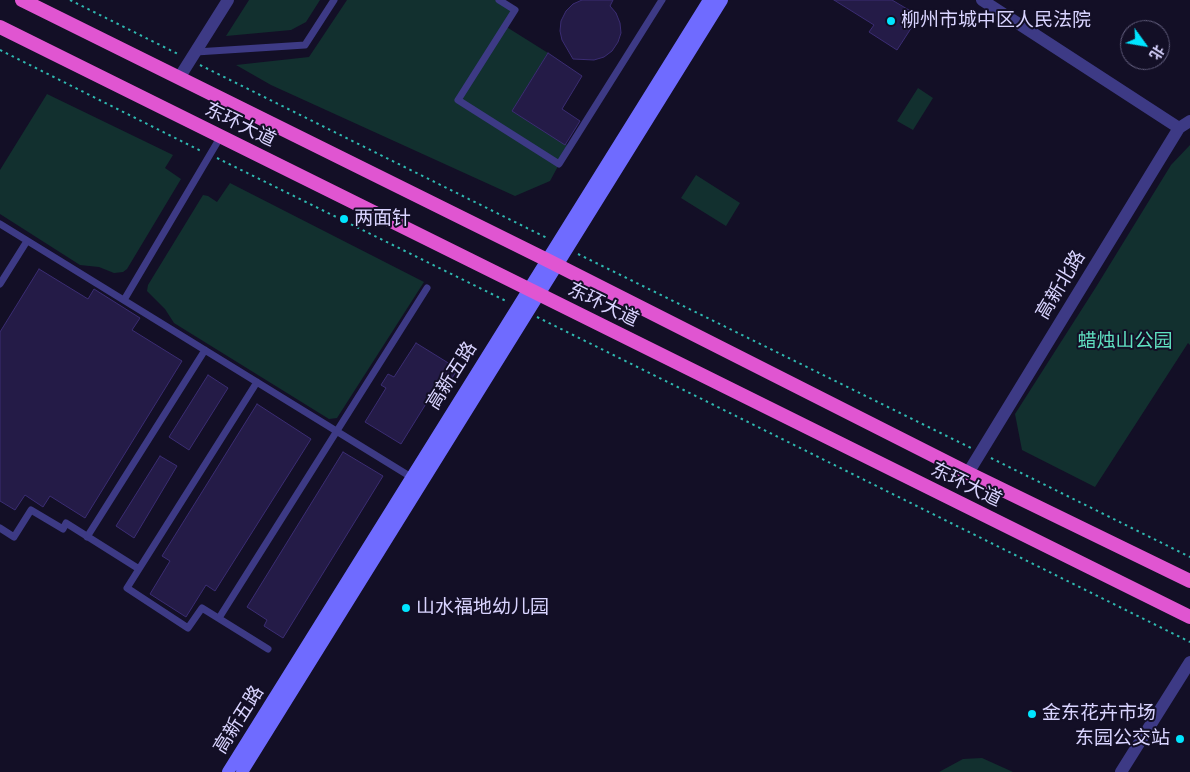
<!DOCTYPE html>
<meta charset="utf-8">
<style>
body{margin:0}
#map{position:relative;width:1190px;height:772px;overflow:hidden;background:#130f26;font-family:"PT Sans Narrow","Noto Sans SC",sans-serif}
canvas{display:block}
.north{position:absolute;left:1120px;top:20px;width:50px;height:50px;box-sizing:border-box;background:#130f26;border:1px solid #625e7d;border-radius:50%;rotate:122deg;font-size:14px;font-weight:700;line-height:20px;text-align:center;color:#d9d4ff}
.north::after{content:'';display:block;margin:auto;width:18px;height:22px;background:#00e5ff;clip-path:polygon(50% 0,100% 100%,50% 72%,0 100%)}
</style>
<div id="map">
<canvas width="1190" height="772"></canvas>
<div class="north">北</div>
</div>
<script>
const ctx = document.querySelector('canvas').getContext('2d');
ctx.lineJoin = 'round';
function fillPath(path, color) {
  ctx.fillStyle = color;
  ctx.fill(path, 'evenodd');
}
function shape(rows) {
  const path = new Path2D();
  for (const r of rows) {
    path.moveTo(r[0], r[1]);
    for (let i = 2; i < r.length; i += 2) path.lineTo(r[i], r[i + 1]);
  }
  return path;
}
function trace(path, color, width, dash) {
  ctx.strokeStyle = color;
  ctx.lineWidth = width;
  ctx.lineCap = dash ? 'butt' : 'round';
  ctx.setLineDash(dash || []);
  ctx.stroke(path);
}
function write(font, color, halo, rows, align = 'center') {
  ctx.font = font + ' "PT Sans Narrow","Noto Sans SC",sans-serif';
  ctx.lineWidth = 4;
  ctx.setLineDash([]);
  ctx.textBaseline = 'middle';
  ctx.strokeStyle = halo;
  ctx.fillStyle = color;
  for (const [text, x, y, turn = 0] of rows) {
    ctx.save();
    ctx.translate(x, y);
    ctx.rotate((+turn || 0) * Math.PI / 180);
    ctx.textAlign = isNaN(turn) ? turn : align;
    if (halo) ctx.strokeText(text, 0, 0);
    ctx.fillText(text, 0, 0);
    ctx.restore();
  }
}
const green = shape([
 [249,0,320,0,306,22,291,30,226,36],
 [347,0,499,0,515,10,505,26,548,53,512,111,569,146,550,181,515,196,271,85,236,65,309,57],
 [918,88,933,98,913,130,897,121],
 [47,94,173,155,165,168,181,179,127,269,123,272,114,273,99,267,80,265,0,214,0,170],
 [1190,145,1190,345,1188,343,1095,487,1022,450,1015,414,1096,287,1171,165],
 [696,175,740,203,726,226,681,198],
 [230,183,424,282,337,418,329,419,174,323,165,309,147,291,148,285,203,195,208,196,217,202],
 [982,758,1013,772,939,772,963,759]
]);
const building = shape([
 [582,0,613,0,610,6,616,13,620,23,621,33,618,42,612,51,604,57,594,60,573,59,562,40,560,31,561,21,566,11,573,4,582,0],
 [834,0,892,0,919,16,897,50,869,32,874,25,834,0],
 [548,53,582,76,562,109,580,121,565,145,512,111,548,53],
 [39,269,88,299,94,289,140,318,132,330,182,361,85,518,50,496,43,507,25,495,15,510,0,501,0,332,39,269],
 [416,343,458,369,444,390,437,386,401,444,365,422,386,388,381,385,388,374,394,377,416,343],
 [208,375,228,388,189,450,169,437,208,375],
 [257,404,311,439,215,591,206,585,186,617,150,594,170,561,162,556,257,404],
 [343,452,383,476,283,638,264,626,267,620,247,607,343,452],
 [160,456,177,466,134,538,116,526,160,456]
]);
const path = shape([
 [70,0,180,55],
 [0,50,201,151],
 [200,65,547,238],
 [217,158,508,302],
 [578,254,971,448],
 [537,317,1190,642],
 [991,458,1190,557]
]);
const service = shape([
 [499,0,515,10,458,100,559,164,662,0],
 [196,52,305,45,334,0],
 [0,224,411,477],
 [0,284,27,241],
 [124,300,221,136],
 [257,382,127,588,188,628,202,608,268,649],
 [0,528,14,537,31,510,63,529,66,523,139,569],
 [87,537,205,350],
 [219,618,427,288]
]);
const tertiary = shape([
 [982,0,1179,128],
 [179,78,228,0],
 [968,473,1179,128,1190,121],
 [1121,772,1190,662]
]);
const secondary = shape([
 [228,772,709,0],
 [242,772,722,0]
]);
const trunk = shape([
 [22,0,547,260,968,473,1190,581],
 [0,27,1190,617]
]);
const markers = [
 [891,21,5,"#00e5ff"],
 [344,219,5,"#00e5ff"],
 [406,608,5,"#00e5ff"],
 [1032,714,5,"#00e5ff"],
 [1180,739,5,"#00e5ff"]
];
const poiNames = [
 ["柳州市城中区人民法院",901,21],
 ["两面针",354,219],
 ["山水福地幼儿园",416,608],
 ["金东花卉市场",1042,714],
 ["东园公交站",1170,739,"right"]
];
const streetNames = [
 ["东环大道",240,125,26],
 ["高新北路",1061,285,-59],
 ["东环大道",603,305,26],
 ["高新五路",452,376,-58],
 ["东环大道",966,485,26],
 ["高新五路",239,720,-58]
];
const parkNames = [
 ["蜡烛山公园",1125,342]
];
fillPath(green, '#12302f');
fillPath(building, '#241b47');
trace(building, '#3b2d73', 1);
trace(path, '#2fb8b0', 2, [2.5, 4]);
trace(service, '#3d3a85', 7);
trace(tertiary, '#3d3a85', 12);
trace(secondary, '#6f6bff', 12);
trace(trunk, '#e055d1', 14);
for (const [x, y, r, color] of markers) {
  const dot = new Path2D();
  dot.arc(x, y, r, 0, 2 * Math.PI);
  ctx.fillStyle = color;
  ctx.fill(dot);
  trace(dot, '#130f26', 2);
}
write('19px', '#d9d4ff', '#130f26', poiNames, 'left');
write('19px', '#d9d4ff', '#130f26', streetNames);
write('19px', '#5fe0c0', '#130f26', parkNames);
</script>
